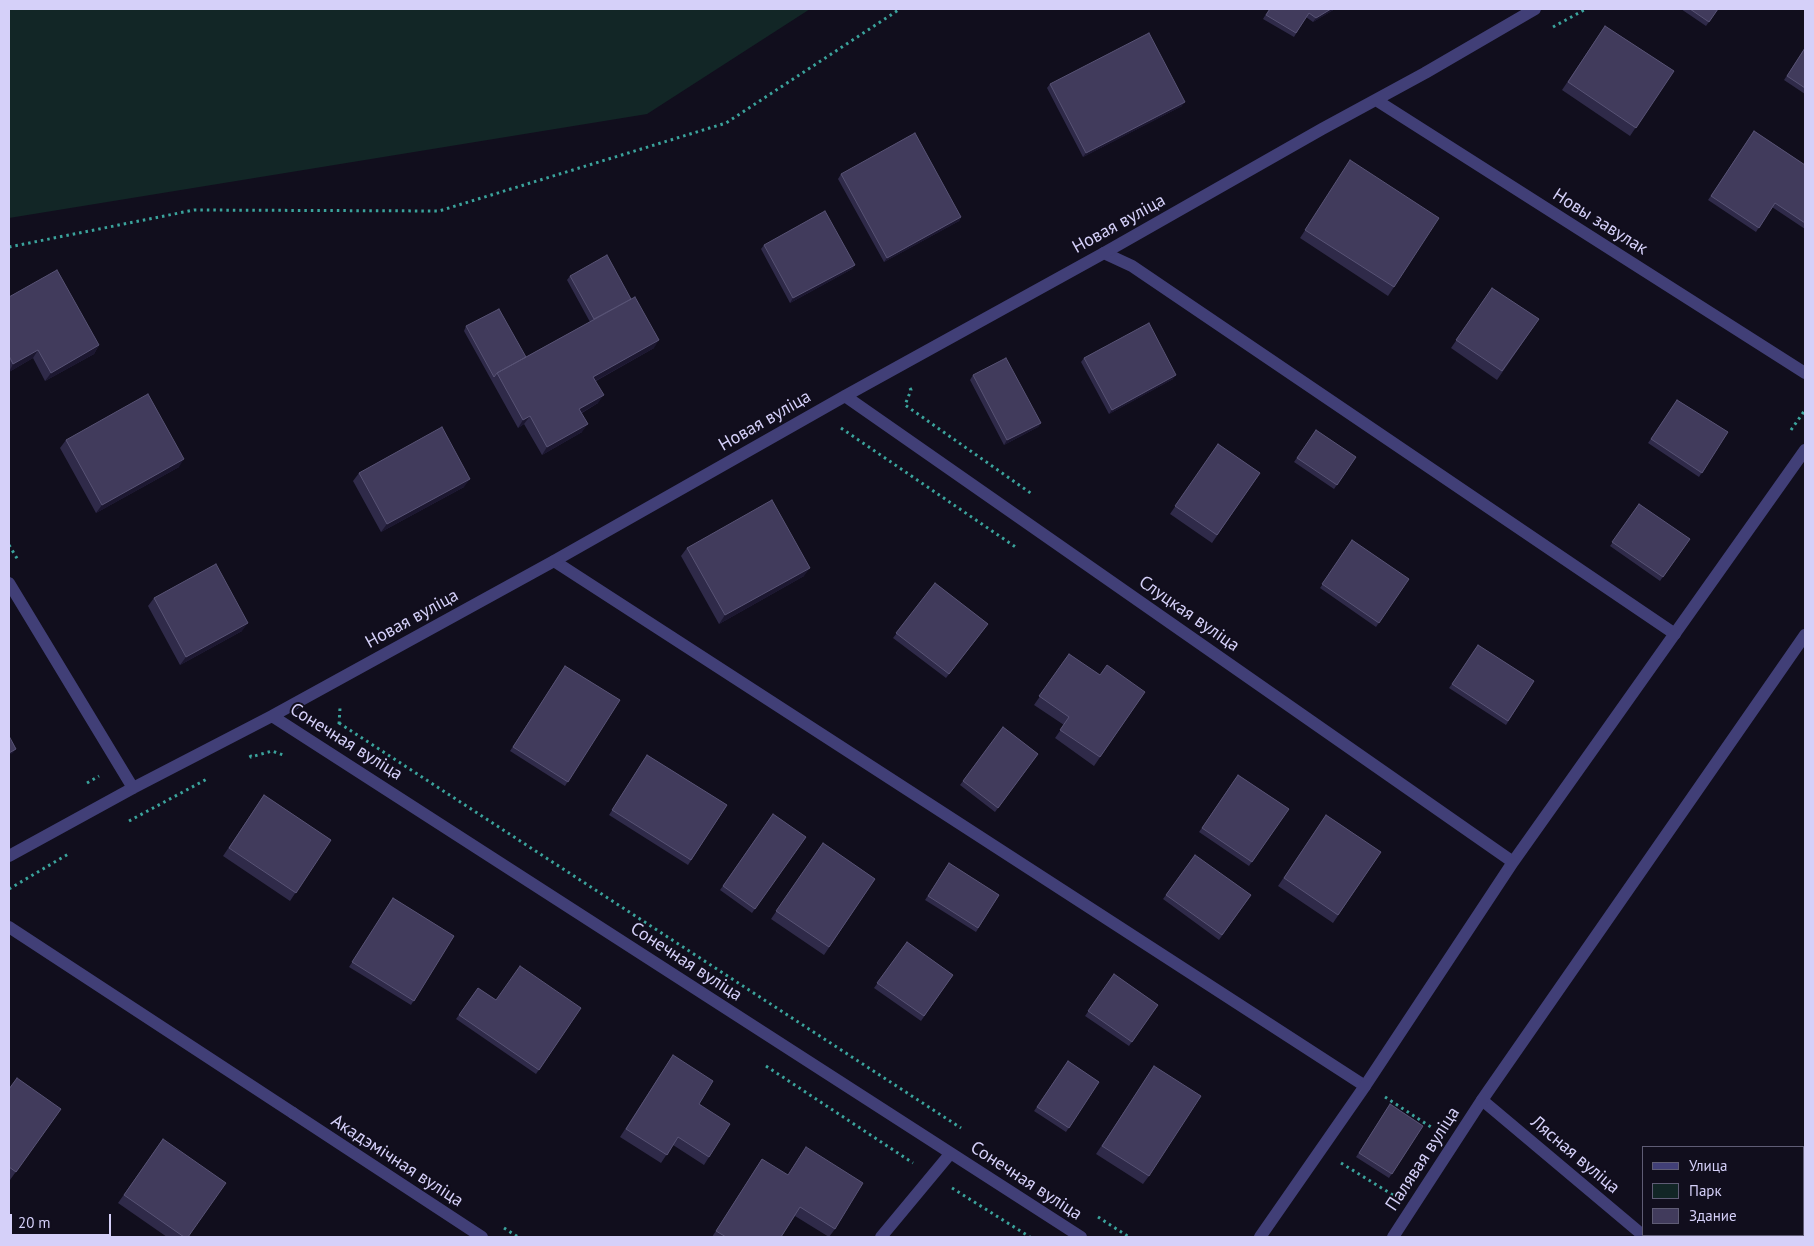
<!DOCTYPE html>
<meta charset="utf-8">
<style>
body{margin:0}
#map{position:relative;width:1814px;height:1246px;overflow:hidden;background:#110e1d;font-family:"PT Sans",sans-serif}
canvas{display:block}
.frame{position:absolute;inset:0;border:10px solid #d5d0f9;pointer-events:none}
.legend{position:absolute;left:1642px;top:1146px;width:162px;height:90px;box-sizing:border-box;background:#110e1d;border:1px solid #5f5c75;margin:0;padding:6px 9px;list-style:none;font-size:15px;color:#d5d0f9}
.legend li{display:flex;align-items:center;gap:10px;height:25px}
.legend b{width:25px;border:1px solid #5f5c75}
.scale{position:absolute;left:10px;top:1214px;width:101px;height:22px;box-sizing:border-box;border:2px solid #d5d0f9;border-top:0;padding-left:6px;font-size:15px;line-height:18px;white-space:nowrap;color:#d5d0f9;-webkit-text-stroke:4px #110e1d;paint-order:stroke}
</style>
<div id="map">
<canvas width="1814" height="1246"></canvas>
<div class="frame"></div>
<ul class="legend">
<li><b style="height:6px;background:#413f77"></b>Улица</li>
<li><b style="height:14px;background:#122626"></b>Парк</li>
<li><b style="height:14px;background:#413b5c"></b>Здание</li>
</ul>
<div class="scale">20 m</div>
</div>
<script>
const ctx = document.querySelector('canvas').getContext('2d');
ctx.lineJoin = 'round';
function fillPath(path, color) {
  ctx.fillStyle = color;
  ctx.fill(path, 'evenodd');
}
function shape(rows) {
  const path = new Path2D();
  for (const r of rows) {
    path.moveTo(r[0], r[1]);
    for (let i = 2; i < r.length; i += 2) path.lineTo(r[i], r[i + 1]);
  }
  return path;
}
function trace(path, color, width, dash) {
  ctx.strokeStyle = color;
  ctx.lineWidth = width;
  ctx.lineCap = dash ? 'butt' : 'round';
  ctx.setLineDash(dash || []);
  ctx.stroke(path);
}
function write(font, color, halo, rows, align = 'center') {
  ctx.font = font + ' "PT Sans",sans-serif';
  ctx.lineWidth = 4;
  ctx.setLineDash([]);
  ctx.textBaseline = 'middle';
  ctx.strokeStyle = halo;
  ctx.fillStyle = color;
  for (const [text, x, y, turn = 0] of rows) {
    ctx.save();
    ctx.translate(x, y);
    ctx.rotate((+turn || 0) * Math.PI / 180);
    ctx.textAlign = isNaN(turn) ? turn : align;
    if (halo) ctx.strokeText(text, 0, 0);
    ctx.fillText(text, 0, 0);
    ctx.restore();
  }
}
const green = shape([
 [9,9,810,9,647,114,9,218]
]);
const path = shape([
 [1553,27,1586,9],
 [9,247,194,210,439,211,726,123,900,9],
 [910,388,911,390,905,405,1032,494],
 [841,428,1017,548],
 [1791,430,1805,410],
 [9,545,18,560],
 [339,723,961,1128],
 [339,724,340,708,343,707],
 [250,755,251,757,272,751,286,756],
 [87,783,99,776],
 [129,821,207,779],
 [9,889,70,853],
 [766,1066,913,1163],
 [1385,1097,1434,1129],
 [1341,1163,1393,1195],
 [952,1188,1030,1237],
 [1098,1217,1129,1237],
 [504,1228,518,1237]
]);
const service = shape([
 [1104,253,1132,266,1675,634],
 [554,561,1365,1086],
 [9,927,293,1113]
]);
const minor = shape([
 [1376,100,1805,373],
 [845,396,1513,862],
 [9,583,133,788],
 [272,716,1081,1237],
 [9,856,133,788,272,716,554,561,845,396,1104,253,1322,129,1425,73,1535,9],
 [1482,1100,1645,1237],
 [293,1113,482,1237],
 [881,1237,950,1154],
 [1260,1237,1365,1086,1513,862,1805,450]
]);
const tertiary = shape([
 [1393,1237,1482,1100,1805,635]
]);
const wall = shape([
 [1269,9,1335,9,1313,22,1306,17,1294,37,1263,19],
 [1681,9,1718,9,1706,26],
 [1605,26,1674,71,1630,136,1562,90],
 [1805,48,1805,94,1784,80],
 [1050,84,1182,106,1083,157,1047,88],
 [1754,131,1805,165,1805,229,1772,207,1756,232,1708,200],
 [1345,169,1394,287,1388,296,1300,238],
 [841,174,961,217,959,221,884,262,838,179],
 [764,245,855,265,852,269,790,303,761,249],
 [570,276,654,348,596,381,598,403,582,413,582,432,542,455,524,424,518,428,464,331,466,326,526,357,590,322,567,280],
 [1492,288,1539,319,1497,380,1451,348],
 [9,297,99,345,94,354,45,381,33,358,9,372],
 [1084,358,1173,379,1109,414,1081,362],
 [973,375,1041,423,1038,427,1004,445,970,380],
 [1677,400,1728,432,1699,477,1648,443],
 [1316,430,1356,457,1334,489,1294,462],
 [66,440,179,467,96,513,60,448],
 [1218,444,1260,473,1212,543,1170,514],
 [359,473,464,487,381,532,353,481],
 [1639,504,1690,539,1660,581,1610,546],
 [1352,540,1409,579,1376,627,1320,588],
 [687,548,804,576,719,624,681,556],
 [935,583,988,624,946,678,893,638],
 [154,598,242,631,180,665,148,606],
 [1478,645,1534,681,1506,725,1449,688],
 [1069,654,1100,675,1145,692,1094,766,1055,738,1064,725,1034,705],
 [565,666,620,700,565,786,510,751],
 [1003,727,1038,754,995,812,960,785],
 [647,755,727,805,688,865,609,815],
 [1238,775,1289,809,1249,866,1199,832],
 [264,795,331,840,290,901,223,856],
 [773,814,806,837,752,913,720,890],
 [1326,815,1381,852,1333,923,1278,886],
 [823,843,875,879,824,955,771,919],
 [1195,855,1251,895,1219,940,1163,899],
 [949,863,999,895,976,932,925,900],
 [393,898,454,936,411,1005,349,967],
 [907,942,953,975,921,1021,874,988],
 [1114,974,1158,1005,1129,1046,1085,1016],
 [478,988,496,1000,581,1008,536,1074,456,1019],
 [673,1055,699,1104,709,1157,704,1165,673,1145,661,1163,620,1137],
 [1068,1061,1099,1082,1066,1132,1034,1111],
 [1149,1074,1149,1176,1143,1184,1096,1154],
 [9,1089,61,1109,10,1180,9,1179],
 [1390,1104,1423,1126,1389,1178,1356,1157],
 [163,1139,188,1237,167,1237,118,1203],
 [762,1159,835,1229,829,1237,795,1216,781,1237,712,1237]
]);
const shadedWall = shape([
 [1331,9,1335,9,1313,22,1316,18],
 [1185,102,1182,106,1083,157,1086,153],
 [961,217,959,221,884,262,887,258],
 [855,265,852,269,790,303,793,298],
 [659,340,654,348,588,385,593,377],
 [99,345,94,354,45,381,51,373],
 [38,350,33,358,9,372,13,364],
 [1176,375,1173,379,1109,414,1112,410],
 [604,395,598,403,574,417,579,409],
 [530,416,524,424,518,428,523,420],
 [1041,423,1038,427,1004,445,1007,440],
 [588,424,582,432,542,455,547,447],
 [184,459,179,467,96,513,102,505],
 [470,479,464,487,381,532,387,524],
 [810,568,804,576,719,624,725,615],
 [248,623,242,631,180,665,186,657],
 [16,749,13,753,9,755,9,753]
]);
const building = shape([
 [1270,9,1331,9,1316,18,1309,13,1296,33,1266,15,1270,9],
 [1690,9,1718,9,1709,22,1690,9],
 [1605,26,1674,71,1636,128,1568,82,1605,26],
 [1149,33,1185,102,1086,153,1050,84,1149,33],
 [1805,48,1805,88,1787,76,1805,48],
 [1754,131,1805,165,1805,223,1775,203,1759,228,1711,196,1754,131],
 [915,133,961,217,887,258,841,174,915,133],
 [1350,160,1439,218,1394,287,1305,230,1350,160],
 [825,211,855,265,793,298,764,245,825,211],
 [607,255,631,299,594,319,570,276,607,255],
 [57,270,99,345,51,373,38,350,13,364,9,356,9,297,57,270],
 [1492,288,1539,319,1502,371,1456,340,1492,288],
 [635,297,659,340,593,377,604,395,579,409,588,424,547,447,530,416,523,420,497,373,635,297],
 [499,309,526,357,497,373,494,377,466,326,499,309],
 [1149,323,1176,375,1112,410,1084,358,1149,323],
 [1006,358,1041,423,1007,440,973,375,1006,358],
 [148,394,184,459,102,505,66,440,148,394],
 [1677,400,1728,432,1702,473,1651,439,1677,400],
 [442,427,470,479,387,524,359,473,442,427],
 [1316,430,1356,457,1337,485,1297,458,1316,430],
 [1218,444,1260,473,1217,535,1175,506,1218,444],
 [772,500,810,568,725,615,687,548,772,500],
 [1639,504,1690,539,1663,577,1612,542,1639,504],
 [1352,540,1409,579,1379,623,1322,584,1352,540],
 [216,564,248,623,186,657,154,598,216,564],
 [935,583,988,624,949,674,896,633,935,583],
 [1478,645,1534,681,1508,721,1452,684,1478,645],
 [1069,654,1100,675,1107,665,1145,692,1100,757,1060,730,1069,717,1039,696,1069,654],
 [565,666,620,700,568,782,513,747,565,666],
 [1003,727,1038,754,998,808,963,781,1003,727],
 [9,736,16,749,9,753,9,736],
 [647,755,727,805,691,860,612,810,647,755],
 [1238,775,1289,809,1252,862,1202,828,1238,775],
 [264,795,331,840,296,893,229,848,264,795],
 [773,814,806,837,755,909,723,886,773,814],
 [1326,815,1381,852,1338,915,1284,878,1326,815],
 [823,843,875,879,829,947,776,911,823,843],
 [1195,855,1251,895,1222,935,1166,895,1195,855],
 [949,863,999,895,978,928,928,896,949,863],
 [393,898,454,936,414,1001,352,962,393,898],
 [907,942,953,975,924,1016,877,983,907,942],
 [520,966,581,1008,539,1070,459,1015,478,988,496,1000,520,966],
 [1114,974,1158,1005,1132,1042,1088,1011,1114,974],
 [673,1055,713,1081,699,1104,730,1124,709,1157,678,1137,667,1155,626,1129,673,1055],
 [1068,1061,1099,1082,1069,1128,1037,1107,1068,1061],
 [1154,1066,1201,1096,1149,1176,1102,1146,1154,1066],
 [17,1078,61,1109,16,1172,9,1167,9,1089,17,1078],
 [1390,1104,1423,1126,1392,1174,1359,1153,1390,1104],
 [163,1139,226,1183,188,1237,184,1237,124,1195,163,1139],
 [806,1147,863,1183,835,1229,800,1207,781,1237,726,1237,716,1231,762,1159,788,1175,806,1147]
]);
const streetNames = [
 ["Новы завулак",1600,222,32],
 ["Новая вуліца",1119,224,-29],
 ["Новая вуліца",765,421,-30],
 ["Слуцкая вуліца",1189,614,35],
 ["Новая вуліца",412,619,-29],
 ["Сонечная вуліца",346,742,32],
 ["Сонечная вуліца",686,962,33],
 ["Лясная вуліца",1575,1155,40],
 ["Палявая вуліца",1423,1159,-57],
 ["Акадэмічная вуліца",397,1161,33],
 ["Сонечная вуліца",1026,1181,33]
];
fillPath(green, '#122626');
trace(path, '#3ba39c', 3, [2.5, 4]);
trace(service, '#413f77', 12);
trace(minor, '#413f77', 12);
trace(tertiary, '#413f77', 12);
fillPath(wall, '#2f2a49');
fillPath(shadedWall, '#1c1730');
fillPath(building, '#413b5c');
trace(building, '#585375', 1);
write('18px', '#d5d0f9', '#110e1d', streetNames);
</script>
